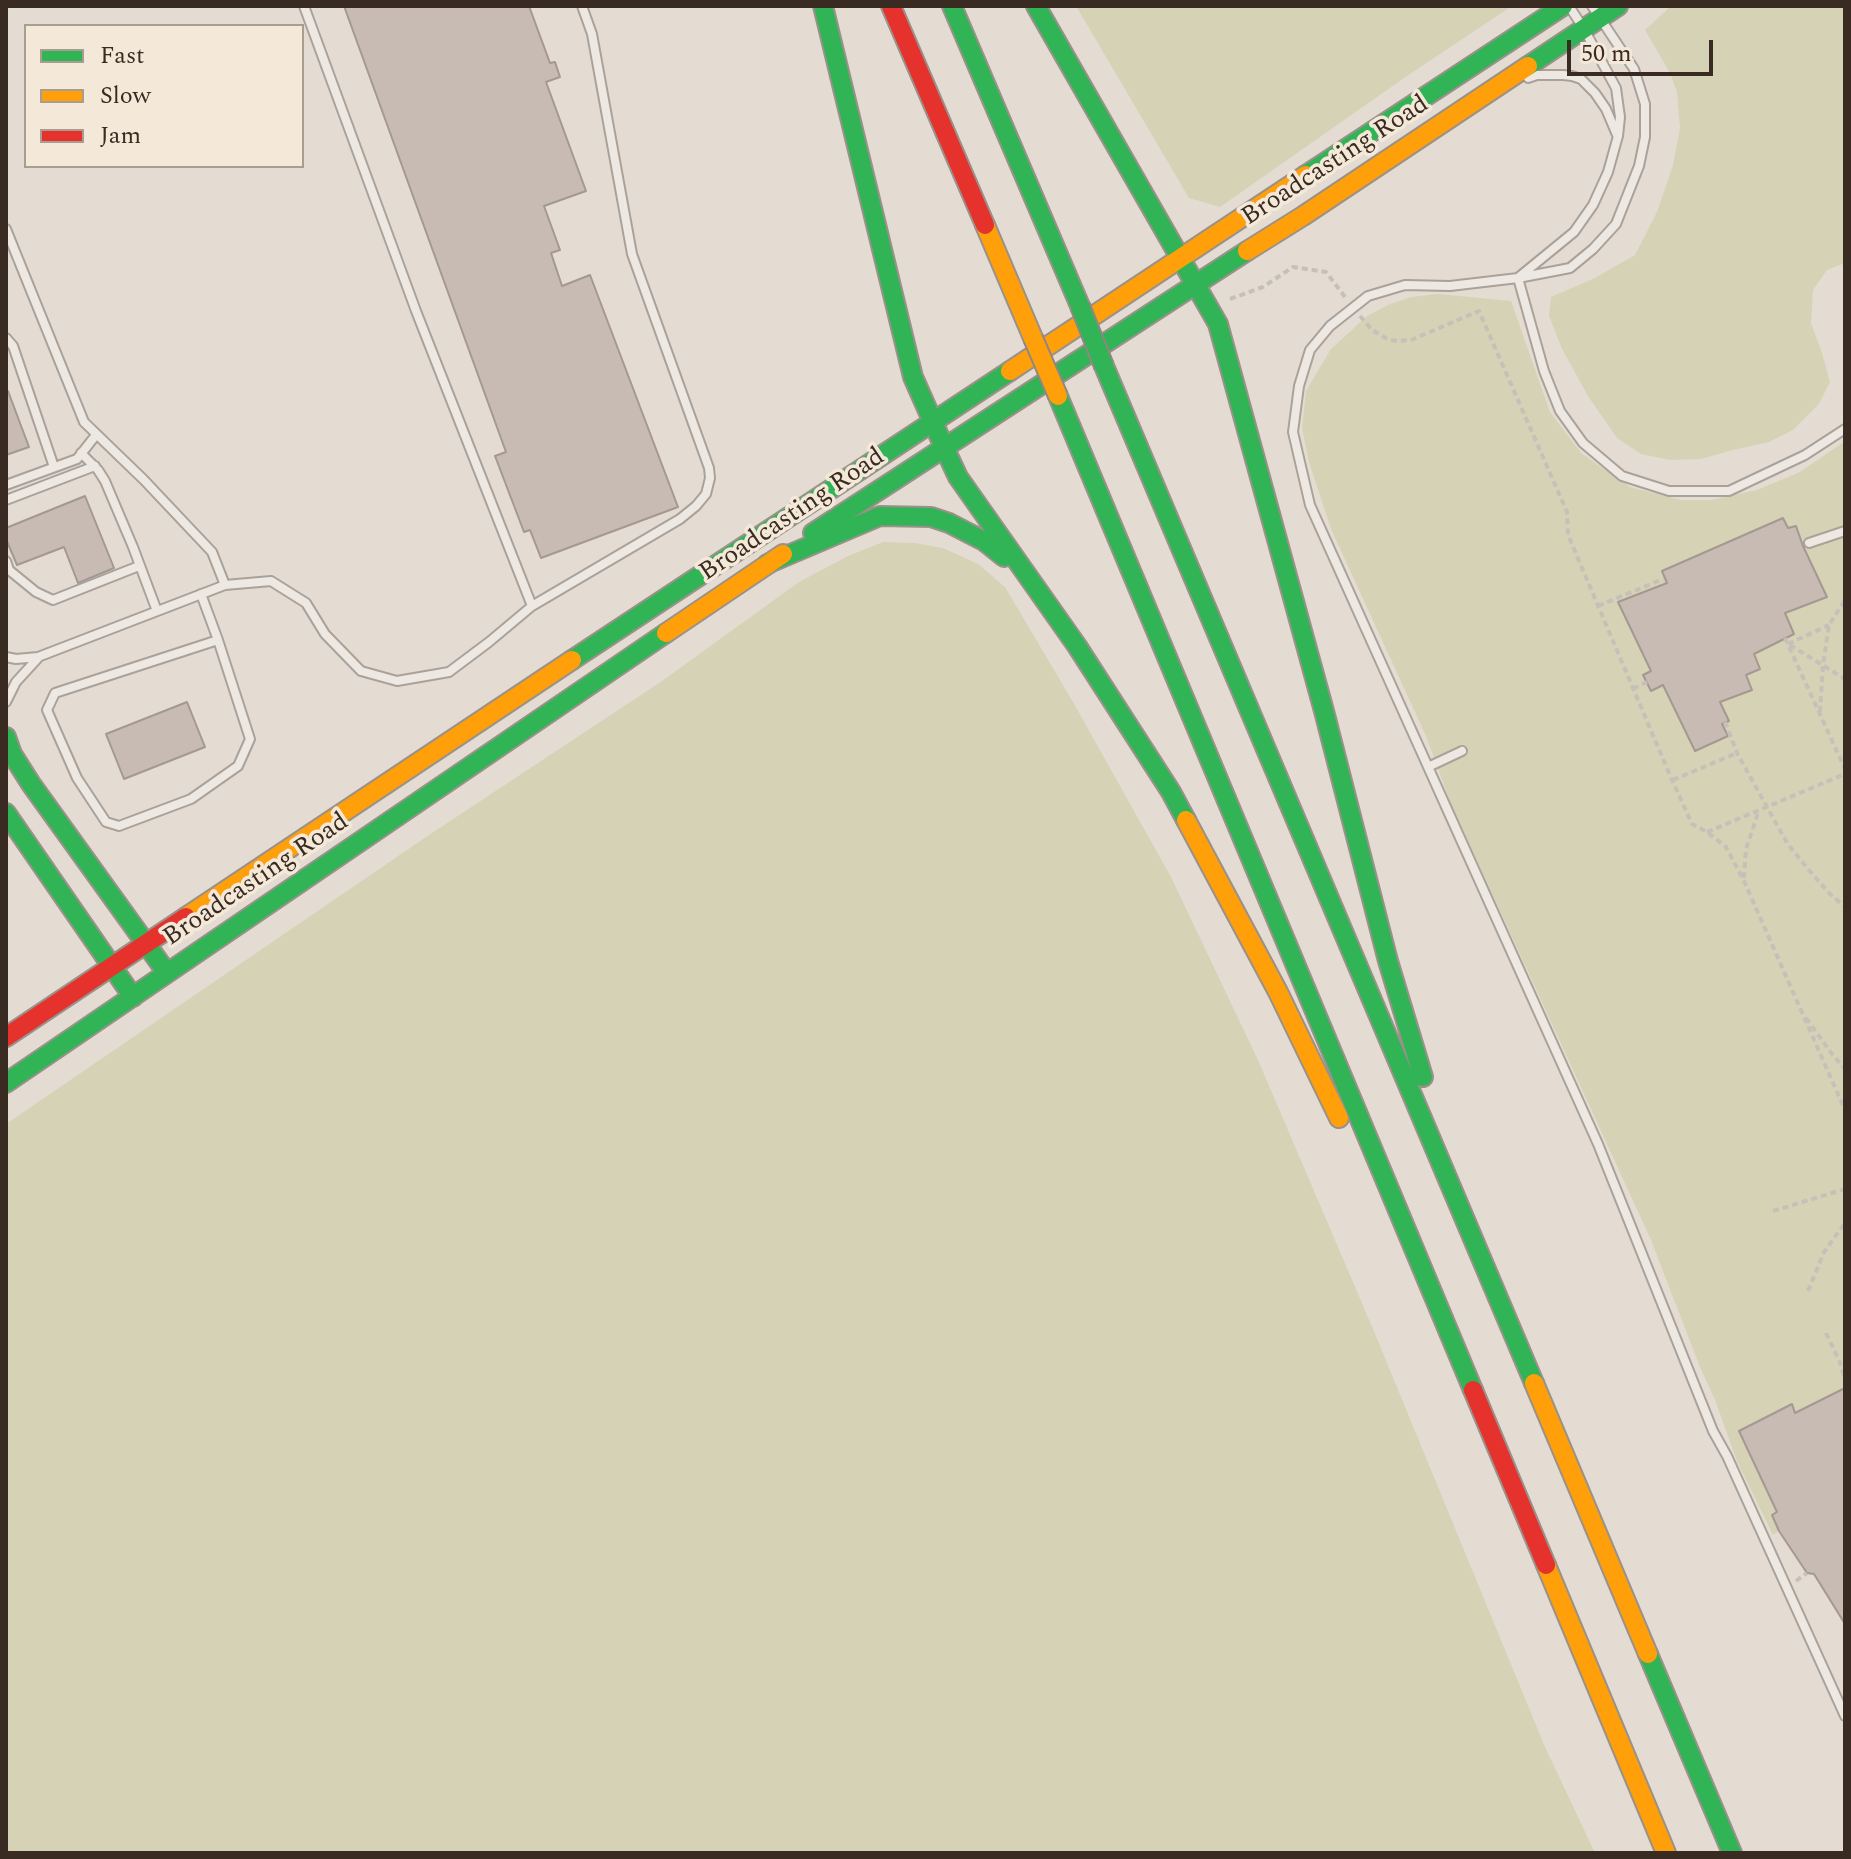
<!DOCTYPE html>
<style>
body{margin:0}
#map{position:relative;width:1851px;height:1859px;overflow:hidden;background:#e4dcd2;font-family:Spectral,serif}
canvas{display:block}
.frame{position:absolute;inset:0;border:8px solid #392a22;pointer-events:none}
.legend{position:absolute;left:24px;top:24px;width:280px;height:144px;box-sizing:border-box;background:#f4e8d9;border:2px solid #a99c90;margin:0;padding:10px 14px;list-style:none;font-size:24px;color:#392a22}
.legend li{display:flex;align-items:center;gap:16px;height:40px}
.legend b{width:40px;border:2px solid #a99c90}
.scale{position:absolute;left:1567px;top:40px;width:146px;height:36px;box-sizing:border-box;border:4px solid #392a22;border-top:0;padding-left:10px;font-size:24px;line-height:28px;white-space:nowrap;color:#392a22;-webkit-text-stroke:6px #f4e8d9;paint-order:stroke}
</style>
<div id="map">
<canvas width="1851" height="1859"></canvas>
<div class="frame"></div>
<ul class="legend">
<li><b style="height:10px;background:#30b455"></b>Fast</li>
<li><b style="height:10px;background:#ff9f0a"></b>Slow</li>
<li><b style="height:10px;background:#e5322d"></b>Jam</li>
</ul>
<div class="scale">50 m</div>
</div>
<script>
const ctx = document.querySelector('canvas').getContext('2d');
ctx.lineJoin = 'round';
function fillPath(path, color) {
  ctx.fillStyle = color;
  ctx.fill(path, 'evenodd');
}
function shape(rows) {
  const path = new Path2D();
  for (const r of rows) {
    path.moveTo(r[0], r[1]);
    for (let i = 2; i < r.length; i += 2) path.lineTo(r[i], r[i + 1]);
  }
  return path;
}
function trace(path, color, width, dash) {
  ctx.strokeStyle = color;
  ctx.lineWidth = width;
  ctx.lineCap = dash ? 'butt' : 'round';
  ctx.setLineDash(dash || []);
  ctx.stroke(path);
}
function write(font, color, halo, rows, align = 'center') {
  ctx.font = font + ' Spectral,serif';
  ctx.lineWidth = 7;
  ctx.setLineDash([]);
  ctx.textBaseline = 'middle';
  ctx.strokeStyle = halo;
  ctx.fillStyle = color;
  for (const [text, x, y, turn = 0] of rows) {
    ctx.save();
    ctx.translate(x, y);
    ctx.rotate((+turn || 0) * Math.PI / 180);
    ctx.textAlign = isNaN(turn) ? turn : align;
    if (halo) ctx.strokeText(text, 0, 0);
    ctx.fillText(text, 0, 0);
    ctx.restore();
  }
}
const green = shape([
 [1076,6,1512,6,1407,76,1220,207,1189,198],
 [1671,6,1845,6,1845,263,1827,270,1813,290,1811,323,1822,353,1830,382,1819,404,1793,430,1769,442,1733,450,1701,459,1670,460,1641,454,1617,438,1588,396,1562,349,1549,316,1551,297,1595,278,1635,255,1657,212,1673,165,1680,128,1677,92,1670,73,1645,30],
 [1438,294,1511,301,1550,412,1581,453,1630,487,1681,500,1711,500,1757,490,1800,472,1845,441,1845,1388,1795,1413,1791,1405,1739,1431,1777,1512,1772,1515,1779,1531,1773,1535,1737,1461,1715,1400,1700,1367,1651,1240,1451,804,1426,736,1331,529,1309,462,1302,428,1306,391,1331,349,1367,316,1388,305,1411,297],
 [883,542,915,543,943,548,978,564,1005,587,1073,702,1171,877,1258,1060,1373,1329,1545,1747,1595,1853,6,1853,6,1124,426,837,662,681,799,582,848,556]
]);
const building = shape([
 [344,6,529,6,550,63,555,62,560,77,546,82,586,191,544,206,560,250,551,253,562,286,590,275,678,507,541,558,530,530,524,532,495,456,506,452,344,6],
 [6,391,8,391,29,447,6,455,6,391],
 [85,496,114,568,78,583,64,547,17,565,6,539,6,528,85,496],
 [1783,518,1788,528,1796,526,1803,546,1827,597,1785,613,1794,634,1754,654,1760,669,1746,675,1752,690,1720,702,1729,721,1722,724,1728,736,1695,751,1663,685,1651,691,1643,675,1651,671,1618,602,1667,583,1662,571,1783,518],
 [187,702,205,747,124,779,106,734,187,702],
 [1845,1388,1845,1624,1814,1574,1807,1573,1779,1531,1772,1515,1777,1512,1739,1431,1792,1404,1795,1413,1845,1388]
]);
const path = shape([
 [1230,299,1263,287,1293,267,1326,272,1345,297],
 [1360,316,1372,330,1389,340,1399,341,1411,340,1479,311,1567,512,1568,535,1672,780,1692,824,1707,832,1726,847,1744,881,1845,1110],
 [1598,606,1663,579],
 [1785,638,1845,769],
 [1788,644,1829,625],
 [1790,645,1845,679],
 [1633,689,1647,682],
 [1820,712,1823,665,1829,625,1845,600],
 [1725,722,1737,753,1787,843,1808,869,1829,893,1845,907],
 [1673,780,1737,753],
 [1707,832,1845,774],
 [1744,878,1746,849,1758,813],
 [1806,1018,1832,1054,1845,1069],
 [1773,1211,1845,1189],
 [1808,1291,1824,1252,1845,1223],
 [1826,1333,1840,1362,1845,1380],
 [1796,1581,1807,1573]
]);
const lane = shape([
 [304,6,416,311,532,606],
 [1592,6,1634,69,1645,104,1645,137,1639,166,1616,224,1593,249,1570,268,1518,278,1450,286,1405,285,1368,296,1330,326,1310,350,1299,386,1293,432,1310,505,1598,1144,1713,1431,1727,1456,1845,1716],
 [1528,78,1537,75,1563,75,1572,76,1581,79,1595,93,1606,109,1617,135],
 [6,229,84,422,144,480,212,552,225,585],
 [1519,277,1574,232,1593,205,1608,172,1618,136,1620,117,1616,88,1584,29,1569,6],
 [1518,278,1544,371,1560,411,1583,443,1622,476,1669,491,1729,491,1805,455,1845,429],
 [6,338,13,346,54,467],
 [81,453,98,470,105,481,133,547,157,611],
 [6,485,77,459,96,435],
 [6,500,95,466],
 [1809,543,1845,531],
 [6,561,9,570,36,592,53,600,139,566],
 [201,594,218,640,250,739,238,766,191,799,119,826,106,822,77,778,47,710,55,693,218,640],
 [6,657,16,659,38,657,225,585,271,581,306,603,325,634,361,671,397,681,449,672,489,642,532,606,680,519,696,506,706,494,710,478,709,468,632,254,592,34,582,6],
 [6,702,16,682,38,658],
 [1428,767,1462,751]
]);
const fast = shape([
 [823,6,913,377,944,447,958,477,1077,646,1171,792,1186,820],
 [952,6,1080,306],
 [1036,6,1218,324,1324,711,1388,961,1423,1077],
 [1528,66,1618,6],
 [1306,175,1563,6],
 [1104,366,1534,1383],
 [1058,396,1473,1390],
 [813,533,1247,251],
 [767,564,880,516,931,517,949,523,984,541,1004,557],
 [572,660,1010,371],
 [6,737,12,754,31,784,167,973],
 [6,813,133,997],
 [6,1083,666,633],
 [1648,1654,1732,1853]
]);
const slow = shape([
 [985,225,1033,338],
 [1247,251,1303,216,1528,66],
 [1010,371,1306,175],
 [666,633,783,554],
 [1186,820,1278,992,1339,1118],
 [186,917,572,660],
 [1534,1383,1648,1654],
 [1546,1565,1666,1853]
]);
const jam = shape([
 [891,6,985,225],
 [6,1037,186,917],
 [1473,1390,1546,1565]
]);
const fastBridge = shape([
 [1080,306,1104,366]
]);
const slowBridge = shape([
 [1033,338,1058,396]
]);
const streetNames = [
 ["Broadcasting Road",1336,162,-33],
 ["Broadcasting Road",793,516,-34],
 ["Broadcasting Road",257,881,-34]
];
fillPath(green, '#d6d2b5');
fillPath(building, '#c8bbb3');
trace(building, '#a59891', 2);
trace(lane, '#aaa29a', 12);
trace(fast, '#9a918a', 22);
trace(slow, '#9a918a', 22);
trace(jam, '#9a918a', 22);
trace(path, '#c6c0b9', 4, [6, 4]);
trace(lane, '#ede9e2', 8);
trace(fast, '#30b455', 18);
trace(slow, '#ff9f0a', 18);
trace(jam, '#e5322d', 18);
trace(fastBridge, '#908781', 22, []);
trace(slowBridge, '#908781', 22, []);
trace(fastBridge, '#30b455', 18);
trace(slowBridge, '#ff9f0a', 18);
write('26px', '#392a22', '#f4e8d9', streetNames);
</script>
